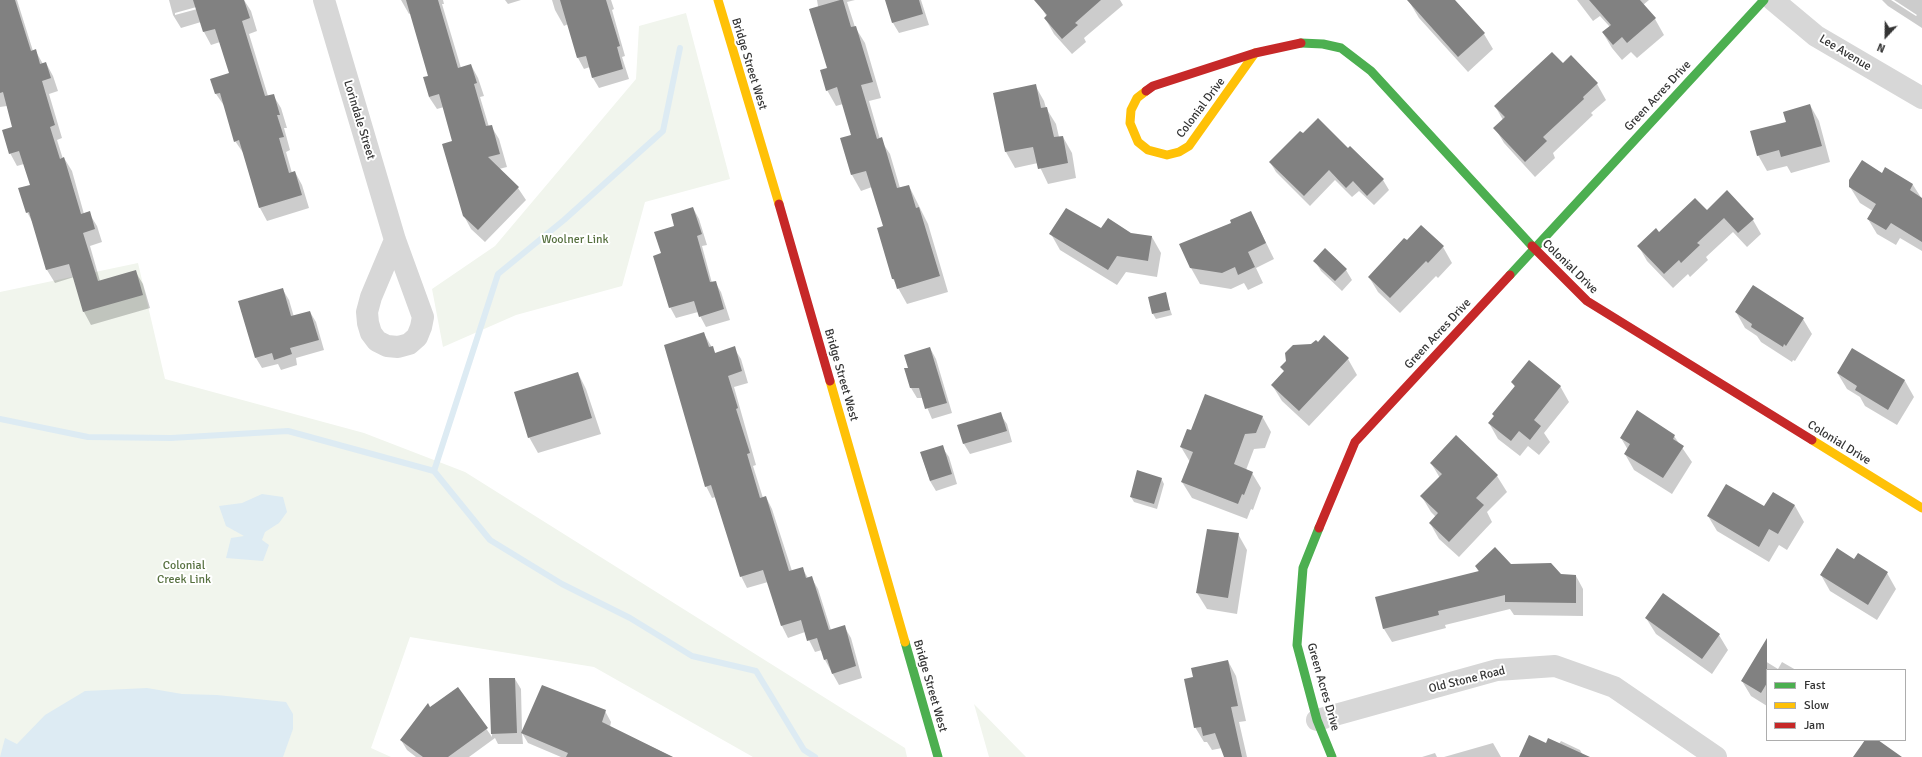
<!DOCTYPE html>
<style>
body{margin:0}
#map{position:relative;width:1922px;height:757px;overflow:hidden;background:#fff;font-family:Signika,sans-serif}
canvas{display:block}
.legend{position:absolute;left:1766px;top:669px;width:140px;height:72px;box-sizing:border-box;background:#fff;border:1px solid #adadad;margin:0;padding:5px 7px;list-style:none;font-size:12px;color:#333}
.legend li{display:flex;align-items:center;gap:8px;height:20px}
.legend b{width:20px;border:1px solid #adadad}
.north{position:absolute;left:1866px;top:16px;width:40px;height:40px;-webkit-text-stroke:3px #fff;paint-order:stroke;rotate:202deg;font-size:11px;font-weight:700;line-height:16px;text-align:center;color:#333}
.north::after{content:'';display:block;margin:auto;width:14px;height:18px;background:#333;clip-path:polygon(50% 0,100% 100%,50% 72%,0 100%)}
</style>
<div id="map">
<canvas width="1922" height="757"></canvas>
<ul class="legend">
<li><b style="height:5px;background:#4caf50"></b>Fast</li>
<li><b style="height:5px;background:#ffc107"></b>Slow</li>
<li><b style="height:5px;background:#c62828"></b>Jam</li>
</ul>
<div class="north">N</div>
</div>
<script>
const ctx = document.querySelector('canvas').getContext('2d');
ctx.lineJoin = 'round';
function fillPath(path, color) {
  ctx.fillStyle = color;
  ctx.fill(path, 'evenodd');
}
function shape(rows) {
  const path = new Path2D();
  for (const r of rows) {
    path.moveTo(r[0], r[1]);
    for (let i = 2; i < r.length; i += 2) path.lineTo(r[i], r[i + 1]);
  }
  return path;
}
function trace(path, color, width, dash) {
  ctx.strokeStyle = color;
  ctx.lineWidth = width;
  ctx.lineCap = dash ? 'butt' : 'round';
  ctx.setLineDash(dash || []);
  ctx.stroke(path);
}
function write(font, color, halo, rows, align = 'center') {
  ctx.font = font + ' Signika,sans-serif';
  ctx.lineWidth = 4;
  ctx.setLineDash([]);
  ctx.textBaseline = 'middle';
  ctx.strokeStyle = halo;
  ctx.fillStyle = color;
  for (const [text, x, y, turn = 0] of rows) {
    ctx.save();
    ctx.translate(x, y);
    ctx.rotate((+turn || 0) * Math.PI / 180);
    ctx.textAlign = isNaN(turn) ? turn : align;
    if (halo) ctx.strokeText(text, 0, 0);
    ctx.fillText(text, 0, 0);
    ctx.restore();
  }
}
const green = shape([
 [686,13,730,179,645,202,622,286,516,315,443,347,432,289,495,246,636,79,639,26],
 [138,263,165,379,364,433,465,472,905,748,907,757,753,757,594,667,410,637,371,748,391,757,0,757,0,292],
 [974,704,1026,757,989,757]
]);
const water = shape([
 [262,494,283,497,287,512,279,523,265,532,262,540,269,545,263,561,226,558,231,538,244,536,226,526,219,506,242,503],
 [147,688,182,694,217,695,286,702,293,714,293,729,283,757,0,757,5,738,17,744,45,715,85,691]
]);
const shadow = shape([
 [0,0,17,0,33,51,35,50,43,64,46,63,53,76,58,91,49,94,62,138,57,140,63,159,64,158,72,171,84,214,89,213,97,226,102,242,90,246,100,281,135,271,143,284,150,308,91,325,84,312,74,277,55,283,47,270,34,225,27,212,31,185,24,164,17,166,10,153,13,127,7,106,0,107],
 [169,0,244,0,251,11,257,31,249,34,268,96,273,95,281,108,287,128,284,128,290,150,286,152,292,173,295,172,302,185,309,208,267,221,260,208,244,154,235,141,225,107,216,94,212,80,230,74,220,42,211,45,204,32,201,22,181,28,173,15],
 [200,6,201,8,175,15,175,13],
 [401,0,443,0,444,4,442,4,461,68,471,65,478,78,484,96,480,97,489,127,491,126,499,139,507,167,499,169,518,188,526,200,485,242,471,229,464,216,454,142,444,107,437,109,429,97,430,77,411,13,409,14],
 [505,0,521,0,508,4],
 [552,0,611,0,614,9,612,10,625,56,622,57,629,79,599,88,593,78,590,67,584,69,578,58,568,24,564,26,555,10],
 [817,0,855,0,847,2,855,27,865,43,881,98,869,101,880,139,890,154,900,188,909,186,928,224,948,292,907,304,893,279,884,227,872,187,861,191,852,175,841,139,852,135,843,104,836,106,827,90,828,68],
 [886,0,921,0,929,25,899,33,893,23],
 [1050,0,1120,0,1123,5,1084,38,1086,42,1072,54,1054,34,1045,18,1047,17,1041,7],
 [1413,0,1454,0,1484,34,1493,49,1468,72,1419,18,1410,3],
 [1577,0,1649,0,1643,5,1655,19,1664,35,1637,58,1631,52,1622,60,1612,48,1603,33,1610,27,1600,16,1593,21],
 [1882,0,1891,0,1916,16,1917,15,1894,0,1922,0,1922,28,1888,6],
 [1562,65,1597,84,1606,100,1591,113,1593,115,1553,153,1555,158,1535,177,1504,143,1495,128,1503,120,1495,106],
 [1035,85,1044,101,1046,108,1056,124,1059,137,1063,137,1072,153,1076,178,1048,184,1038,163,1015,168,1006,152,994,93],
 [1810,105,1819,121,1830,162,1791,173,1787,166,1767,171,1758,155,1787,122],
 [1303,135,1348,150,1383,180,1389,190,1374,205,1359,191,1352,197,1335,180,1310,206,1276,172,1270,162],
 [1886,168,1913,185,1922,199,1922,251,1900,238,1896,245,1877,234,1868,219,1873,211,1860,203,1850,187,1882,174],
 [693,208,699,219,707,245,702,246,712,283,715,282,721,292,730,320,706,327,698,312,676,318,670,307,662,254,676,227],
 [1707,211,1753,220,1761,234,1747,247,1733,232,1706,257,1708,260,1690,277,1688,274,1673,288,1647,261,1639,247,1659,233],
 [1251,212,1274,259,1256,268,1263,283,1248,290,1244,283,1231,289,1200,284,1191,268,1233,223],
 [1101,230,1152,237,1161,253,1157,277,1126,272,1117,285,1060,250,1051,234],
 [1443,247,1452,263,1438,278,1436,276,1400,313,1378,292,1369,277],
 [1315,261,1346,270,1352,280,1342,291,1321,271],
 [283,290,289,300,294,317,310,312,316,322,324,350,296,358,297,365,281,370,278,364,262,368,256,358],
 [1165,294,1172,315,1156,319,1153,314],
 [1736,312,1803,319,1812,334,1795,361,1793,360,1792,362,1761,342,1757,336,1745,328],
 [704,334,716,354,734,348,741,359,748,383,734,387,756,465,753,466,763,498,766,497,772,509,792,571,802,568,808,578,811,577,818,589,831,630,844,626,851,638,862,678,839,685,825,660,822,650,815,652,805,632,788,638,782,626,768,582,747,588,741,576,716,497,712,498,706,486],
 [1324,337,1348,359,1357,375,1309,426,1282,401,1272,385],
 [930,348,936,359,952,413,932,419,923,398,917,398,911,388,909,368],
 [1852,350,1905,381,1914,397,1897,425,1865,406,1860,397,1847,389,1838,374],
 [578,373,586,389,601,434,538,453,529,437],
 [1512,382,1560,386,1569,402,1544,433,1550,442,1539,455,1528,446,1520,456,1498,439,1489,423,1515,387],
 [1000,414,1007,424,1012,442,970,454,964,444,958,426],
 [1262,416,1271,432,1265,448,1254,449,1246,470,1252,473,1261,488,1253,510,1251,509,1247,519,1192,498,1182,482,1190,462,1181,447,1192,431],
 [1674,436,1692,462,1672,494,1634,470,1625,454,1628,450,1621,438],
 [1456,437,1497,476,1507,492,1487,512,1492,522,1459,557,1439,539,1430,523,1436,517,1431,512,1422,497,1440,478,1431,463],
 [942,447,949,457,957,484,936,491,930,481,921,453],
 [1138,472,1161,478,1164,484,1157,509,1134,502,1131,497],
 [1773,493,1795,506,1804,522,1787,550,1779,545,1769,562,1717,531,1708,516,1764,508],
 [1208,530,1238,534,1247,550,1237,614,1207,609,1197,593],
 [1854,560,1887,573,1896,589,1877,620,1830,591,1821,575],
 [1510,565,1560,575,1576,576,1583,589,1583,616,1514,615,1510,609,1445,625,1446,628,1392,642,1384,629,1376,598,1479,572,1476,567],
 [1646,618,1719,635,1728,650,1712,674,1656,634],
 [1757,656,1778,669,1782,662,1796,670,1767,670,1767,706,1751,696,1742,681],
 [1228,661,1236,676,1246,721,1239,722,1247,757,1226,757,1222,748,1212,750,1207,742,1204,742,1195,727,1194,678],
 [490,679,515,679,521,689,522,731,605,711,611,722,610,727,673,757,561,757,528,743,522,733,523,744,498,744,495,738,469,757,416,757,407,750,401,740,430,708,458,688,492,737],
 [1561,741,1580,750,1584,757,1520,757,1546,744,1559,744],
 [1493,743,1501,757,1444,757],
 [1435,753,1437,757,1422,757]
]);
const stream = shape([
 [0,419,88,437,171,438,288,431,434,471,490,540,562,584,630,618,692,656,756,671,804,750,815,757],
 [434,471,498,274,564,220,663,131,680,48]
]);
const building = shape([
 [0,0,15,0,31,51,36,49,40,64,46,62,51,78,42,81,55,125,50,127,60,159,64,157,81,214,90,211,95,229,83,233,98,281,136,270,143,295,83,312,69,264,46,270,29,212,26,213,18,188,30,185,19,151,9,154,2,130,12,127,3,92,0,93],
 [193,0,244,0,250,18,242,21,265,96,274,94,280,115,277,115,284,137,279,138,289,173,295,171,302,195,259,208,239,140,234,142,220,93,215,94,210,79,229,73,215,29,203,32],
 [406,0,438,0,458,68,471,64,477,83,474,84,486,126,492,125,500,154,488,157,519,187,478,230,463,216,442,144,452,141,439,94,429,97,423,77,428,76],
 [560,0,606,0,620,46,617,47,623,69,592,78,586,56,577,58],
 [840,0,843,0,851,27,856,26,873,82,861,85,877,139,882,137,897,188,909,185,916,208,919,207,940,276,897,289,894,279,892,279,877,228,883,226,866,171,851,175,840,138,851,135,837,87,826,91,820,70,827,68,809,9],
 [885,0,919,0,923,14,892,23],
 [1034,0,1101,0,1075,23,1078,25,1062,39,1044,18,1047,15],
 [1407,0,1455,0,1485,33,1458,57],
 [1589,0,1640,0,1656,18,1627,43,1622,37,1613,45,1602,32,1611,25],
 [1552,52,1563,63,1571,55,1598,83,1583,97,1584,99,1543,137,1547,141,1525,162,1493,128,1505,117,1494,106],
 [1036,84,1041,108,1047,107,1054,137,1063,136,1068,163,1038,169,1033,147,1005,152,993,93],
 [1810,104,1822,146,1781,157,1779,150,1757,156,1750,131,1786,122,1783,112],
 [1318,118,1348,148,1350,146,1384,179,1367,196,1353,181,1346,188,1329,170,1304,196,1269,162,1300,131,1303,133],
 [1862,160,1882,173,1885,167,1913,184,1910,190,1922,198,1922,242,1891,223,1886,230,1867,219,1876,204,1849,187,1849,180],
 [1727,190,1754,219,1738,233,1724,218,1697,243,1700,245,1681,263,1679,260,1664,274,1637,246,1656,228,1659,232,1695,198,1707,210],
 [693,207,702,234,697,236,710,282,716,281,724,309,699,317,694,301,669,308,653,256,661,253,654,232,674,226,671,214],
 [1066,208,1101,228,1108,218,1131,233,1152,236,1148,261,1117,256,1108,270,1049,234],
 [1251,211,1266,243,1248,252,1255,267,1238,275,1235,267,1222,273,1190,268,1179,244,1231,223,1230,220],
 [1421,225,1444,246,1428,263,1426,261,1390,298,1368,277,1404,238,1407,240],
 [1325,248,1347,269,1335,281,1313,261],
 [1753,285,1804,318,1786,346,1784,344,1783,347,1751,327,1752,324,1735,312],
 [283,288,291,316,310,311,319,340,290,348,292,354,274,360,272,353,255,358,238,301],
 [1166,292,1170,310,1152,314,1148,297],
 [704,332,709,347,713,346,715,353,735,346,742,371,728,376,738,408,736,409,750,453,747,454,760,498,766,496,789,571,803,567,806,578,812,576,829,630,845,625,856,666,832,674,827,659,824,660,817,638,807,641,801,620,781,626,763,570,740,577,711,485,705,487,664,345],
 [1324,335,1349,358,1299,411,1271,385,1284,371,1280,367,1286,361,1285,353,1293,345,1311,344,1316,340,1318,342],
 [930,347,947,403,925,409,919,388,910,388,904,368,908,368,904,355],
 [1852,348,1905,380,1888,410,1855,390,1857,386,1837,373],
 [1529,360,1561,386,1534,420,1541,426,1530,440,1519,431,1511,441,1488,423,1494,416,1492,414,1515,386,1511,382],
 [578,372,592,418,528,438,514,392],
 [1205,394,1263,416,1256,433,1245,434,1234,464,1253,472,1244,495,1242,494,1238,504,1181,482,1193,452,1180,447,1187,429,1191,430],
 [1637,410,1675,435,1673,439,1684,446,1663,478,1624,454,1630,444,1620,438],
 [1001,412,1007,431,963,444,957,425],
 [1456,435,1498,475,1476,498,1484,505,1449,542,1429,523,1438,513,1420,496,1442,474,1430,463],
 [943,445,952,474,930,481,920,452],
 [1137,470,1162,478,1154,504,1130,497],
 [1726,484,1764,506,1773,492,1795,505,1778,534,1769,529,1759,547,1707,516],
 [1207,529,1239,533,1228,598,1196,593],
 [1495,547,1511,564,1551,563,1561,574,1576,575,1576,603,1505,602,1505,595,1438,611,1439,615,1383,629,1375,597,1479,571,1475,566],
 [1837,548,1854,559,1858,553,1888,572,1868,605,1820,575],
 [1663,593,1720,634,1702,659,1645,618],
 [1767,638,1767,683,1761,693,1741,681],
 [1228,660,1238,706,1231,707,1242,757,1224,757,1215,733,1203,736,1201,727,1194,728,1184,679,1193,677,1191,668],
 [489,678,515,678,517,733,491,734],
 [542,685,606,710,602,722,673,757,566,757,568,753,521,733],
 [458,687,488,728,448,757,423,757,400,740,428,703,430,707],
 [1529,735,1546,743,1548,738,1590,757,1519,757],
 [1865,740,1878,740,1902,757,1853,757]
]);
const street = shape([
 [324,0,395,240,423,317,421,327,417,337,409,344,398,347,387,346,377,341,371,333,368,323,367,312,371,297,395,240],
 [1773,0,1816,36,1922,98],
 [1317,720,1497,670,1555,666,1614,687,1716,757]
]);
const fast = shape([
 [1301,43,1323,44,1341,48,1371,71,1532,246],
 [1510,275,1764,0],
 [1319,528,1303,568,1297,645,1317,720,1332,757],
 [905,642,938,757]
]);
const slow = shape([
 [718,0,779,204],
 [1146,91,1137,98,1131,110,1130,123,1138,142,1148,150,1167,155,1179,152,1189,146,1255,53],
 [830,381,905,642],
 [1812,440,1922,508]
]);
const jam = shape([
 [1146,91,1153,86,1255,53,1301,43],
 [779,204,830,381],
 [1532,246,1587,301,1812,440],
 [1319,528,1355,442,1510,275]
]);
const streetNames = [
 ["Lee Avenue",1845,53,31],
 ["Bridge Street West",749,64,73],
 ["Green Acres Drive",1658,96,-47],
 ["Colonial Drive",1201,108,-53],
 ["Lorindale Street",359,120,73],
 ["Colonial Drive",1570,267,44],
 ["Green Acres Drive",1438,334,-47],
 ["Bridge Street West",841,375,74],
 ["Colonial Drive",1839,443,32],
 ["Old Stone Road",1467,680,-14],
 ["Bridge Street West",930,686,74],
 ["Green Acres Drive",1323,687,74]
];
const parkNames = [
 ["Woolner Link",575,240],
 ["Colonial",184,566],
 ["Creek Link",184,580]
];
fillPath(green, '#f1f5ed');
fillPath(water, '#ddebf3');
fillPath(shadow, '#0003');
trace(stream, '#ddebf3', 6);
fillPath(building, '#818181');
trace(street, '#d7d7d7', 22);
trace(fast, '#4caf50', 9);
trace(slow, '#ffc107', 9);
trace(jam, '#c62828', 9);
write('12px', '#333', '#fff', streetNames);
write('12px', '#56703f', '#fff', parkNames);
</script>
